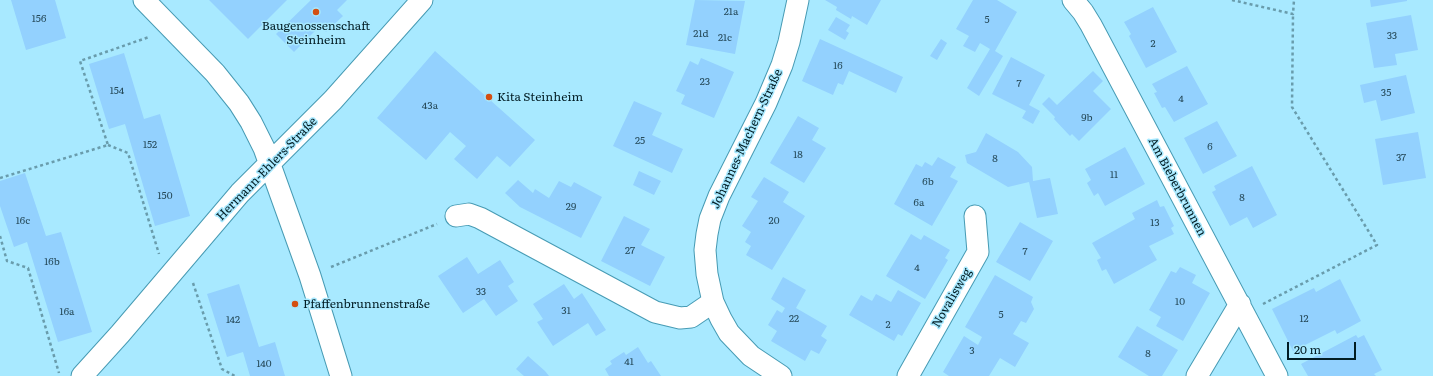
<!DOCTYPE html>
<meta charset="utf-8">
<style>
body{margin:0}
#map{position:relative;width:1433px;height:376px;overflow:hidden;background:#a8e9ff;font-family:Literata,serif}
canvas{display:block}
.scale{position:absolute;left:1287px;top:342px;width:69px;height:18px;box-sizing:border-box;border:2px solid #021d24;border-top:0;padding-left:5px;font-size:12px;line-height:14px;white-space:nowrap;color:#021d24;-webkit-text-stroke:3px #a8e9ff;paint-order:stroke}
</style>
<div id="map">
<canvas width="1433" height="376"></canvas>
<div class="scale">20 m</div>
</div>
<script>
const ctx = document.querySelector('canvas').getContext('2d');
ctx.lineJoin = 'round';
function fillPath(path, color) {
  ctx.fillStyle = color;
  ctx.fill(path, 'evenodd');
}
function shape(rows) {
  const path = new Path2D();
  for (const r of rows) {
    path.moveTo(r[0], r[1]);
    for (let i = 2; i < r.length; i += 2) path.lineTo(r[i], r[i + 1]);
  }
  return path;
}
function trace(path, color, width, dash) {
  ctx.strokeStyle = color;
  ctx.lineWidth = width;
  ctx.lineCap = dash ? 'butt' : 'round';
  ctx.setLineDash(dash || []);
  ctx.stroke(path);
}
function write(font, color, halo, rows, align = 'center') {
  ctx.font = font + ' Literata,serif';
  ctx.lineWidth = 3;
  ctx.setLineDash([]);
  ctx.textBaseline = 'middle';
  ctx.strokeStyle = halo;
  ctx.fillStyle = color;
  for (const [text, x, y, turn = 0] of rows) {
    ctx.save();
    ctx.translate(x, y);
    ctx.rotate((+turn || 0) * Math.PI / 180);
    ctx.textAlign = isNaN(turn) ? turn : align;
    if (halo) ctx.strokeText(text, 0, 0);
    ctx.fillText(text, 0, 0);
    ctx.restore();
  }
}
const building = shape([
 [11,0,55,0,66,38,26,50],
 [209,0,287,0,248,39],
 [311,0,347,0,337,10,343,16,326,32,320,26,294,52,276,34],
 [695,0,745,1,735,54,686,45],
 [825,0,881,0,867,25,852,16,851,19,836,10,837,7],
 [973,0,997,0,1017,12,995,51,1003,56,979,96,967,88,990,49,980,43,975,52,963,46,969,36,956,29],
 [1370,0,1407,0,1407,1,1371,7],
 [1153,7,1177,52,1146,68,1129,36,1131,34,1124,22],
 [1411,15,1418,50,1395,54,1397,65,1374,68,1366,23],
 [836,17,850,25,846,31,849,33,845,40,828,30],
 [820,39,903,77,896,93,849,71,843,85,838,83,833,95,802,81],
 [941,39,947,43,937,60,930,56],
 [435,51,535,140,510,167,497,156,477,179,454,159,466,146,450,132,426,160,377,118],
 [124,53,144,119,160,114,190,216,155,226,125,124,109,129,89,64],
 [1011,57,1045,75,1029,105,1040,111,1033,124,1022,118,1026,111,992,94],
 [701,58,734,72,714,118,681,104,685,95,676,91,690,61,698,65],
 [1187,66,1208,104,1174,122,1165,107,1162,108,1154,93,1157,92,1152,84],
 [1093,71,1103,81,1093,91,1111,109,1079,141,1072,134,1070,136,1054,119,1055,117,1042,104,1049,97,1057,105],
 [1406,75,1415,113,1381,121,1376,100,1364,103,1360,85],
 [634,101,662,113,652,135,683,149,672,173,613,146],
 [798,116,819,128,812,140,826,148,804,183,770,163],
 [1217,121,1237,156,1203,174,1184,138],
 [1418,132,1426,178,1383,185,1375,139],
 [986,133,1018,152,1032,167,1033,181,1050,178,1058,214,1037,218,1029,182,1008,187,967,163,965,155,976,152],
 [1125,147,1145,184,1105,206,1098,193,1094,196,1087,183,1091,180,1085,169],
 [938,157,956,167,950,177,958,181,932,226,894,204,916,164,922,167,925,162,932,166],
 [1252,166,1277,215,1253,228,1247,217,1230,226,1212,192,1216,190,1214,186],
 [639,171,661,181,654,195,633,185],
 [25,173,46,236,61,232,92,332,58,342,27,242,14,247,0,206,0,181],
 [764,177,789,192,783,202,805,216,772,270,746,255,751,246,745,242,751,232,742,226,758,201,751,197],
 [518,180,533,193,535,189,549,198,559,181,571,187,574,182,602,197,581,238,520,207,505,193],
 [1157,200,1160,207,1164,206,1174,226,1171,228,1174,234,1149,246,1157,260,1114,284,1106,269,1102,271,1097,260,1101,258,1092,243,1135,219,1132,213],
 [624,216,650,229,641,245,665,257,650,286,601,261],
 [1020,222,1053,241,1030,281,996,262],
 [911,234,921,240,924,235,950,250,945,258,948,260,925,299,886,276],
 [467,257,478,274,500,260,514,282,508,286,518,301,496,316,484,299,463,313,438,276],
 [1180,267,1196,275,1192,283,1210,293,1183,341,1156,326,1161,317,1149,310,1171,271,1176,273],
 [995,275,1033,297,1031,302,1034,309,1026,323,1021,321,1013,334,1029,343,1015,367,1000,358,989,376,949,376,943,372,964,336,978,345,982,337,965,327],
 [783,277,806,290,796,308,827,326,821,336,827,340,819,354,811,350,805,361,771,341,777,331,768,325,777,310,782,313,785,308,771,299],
 [1340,279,1361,321,1337,334,1335,330,1293,351,1272,309,1314,288,1316,292],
 [239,284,259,347,275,342,285,376,250,376,243,352,227,357,207,294],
 [564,284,574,299,582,293,606,330,596,336,588,323,553,346,537,322,543,319,533,304],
 [898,290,921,303,902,336,898,334,894,341,849,315,861,295,872,301,876,294,891,302],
 [1137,326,1178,350,1162,376,1149,376,1118,357],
 [1356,335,1358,338,1364,335,1382,370,1374,374,1376,376,1308,376,1301,364],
 [638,347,648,363,651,361,661,376,609,376,605,369,612,364,610,361,624,352,626,355],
 [528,356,545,371,549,376,524,376,516,369]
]);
const path = shape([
 [1232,0,1293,14,1294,0],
 [108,145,128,153,159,254],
 [0,178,108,145,80,61,149,37],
 [0,236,7,261,28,268,59,373],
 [331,267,437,224],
 [193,283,222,369,235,376],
 [1263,304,1377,245,1292,107,1293,14]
]);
const minor = shape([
 [144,0,215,73,239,103,251,122,264,148,310,276,341,376],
 [1073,0,1083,12,1091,25,1277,376],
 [456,216,469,214,480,218,655,312,680,318,691,317,713,302],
 [82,376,120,334,240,193,333,100,422,0],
 [781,376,751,356,729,333,721,319,713,302,707,274,705,250,707,234,710,219,719,196,766,103,782,65,789,42,798,0],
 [908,376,978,252,975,216],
 [1197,376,1240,304]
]);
const markers = [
 [316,12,4,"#d44f11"],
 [489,97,4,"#d44f11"],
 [295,304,4,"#d44f11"]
];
const numberNames = [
 ["21a",731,12],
 ["156",39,19],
 ["5",987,20],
 ["21d",701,34],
 ["33",1392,36],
 ["21c",725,38],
 ["2",1153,44],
 ["16",838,66],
 ["23",705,82],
 ["7",1019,84],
 ["154",117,91],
 ["35",1386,93],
 ["4",1181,99],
 ["43a",430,106],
 ["9b",1087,118],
 ["25",640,141],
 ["152",150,145],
 ["6",1210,147],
 ["18",798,155],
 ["37",1401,158],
 ["8",995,159],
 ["11",1114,175],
 ["6b",928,182],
 ["150",165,196],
 ["8",1242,198],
 ["6a",919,203],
 ["29",571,207],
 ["16c",23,221],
 ["20",774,221],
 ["13",1155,223],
 ["27",630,251],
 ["7",1025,252],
 ["16b",52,262],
 ["4",917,268],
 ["33",481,292],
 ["10",1180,302],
 ["31",566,311],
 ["16a",67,312],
 ["5",1001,315],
 ["22",794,319],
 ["12",1304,319],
 ["142",233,320],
 ["2",888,325],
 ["3",972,351],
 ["8",1148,354],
 ["41",629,362],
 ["140",264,364]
];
const poiNames = [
 ["Baugenossenschaft",316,26,"center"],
 ["Steinheim",316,40,"center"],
 ["Kita Steinheim",497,97],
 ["Pfaffenbrunnenstraße",303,304]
];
const streetNames = [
 ["Johannes-Machern-Straße",747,139,-65],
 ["Hermann-Ehlers-Straße",267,169,-46],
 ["Am Bieberbrunnen",1177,187,62],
 ["Novalisweg",952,298,-60]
];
fillPath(building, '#93d1fe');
trace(minor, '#479bb4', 23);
trace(path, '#699cac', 2.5, [3, 3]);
trace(minor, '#fff', 21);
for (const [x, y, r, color] of markers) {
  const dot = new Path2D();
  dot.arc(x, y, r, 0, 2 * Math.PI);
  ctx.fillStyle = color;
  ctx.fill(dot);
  trace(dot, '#a8e9ff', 1.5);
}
write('10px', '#264a5a', null, numberNames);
write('12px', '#021d24', '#a8e9ff', poiNames, 'left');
write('12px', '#021d24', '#a8e9ff', streetNames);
</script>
